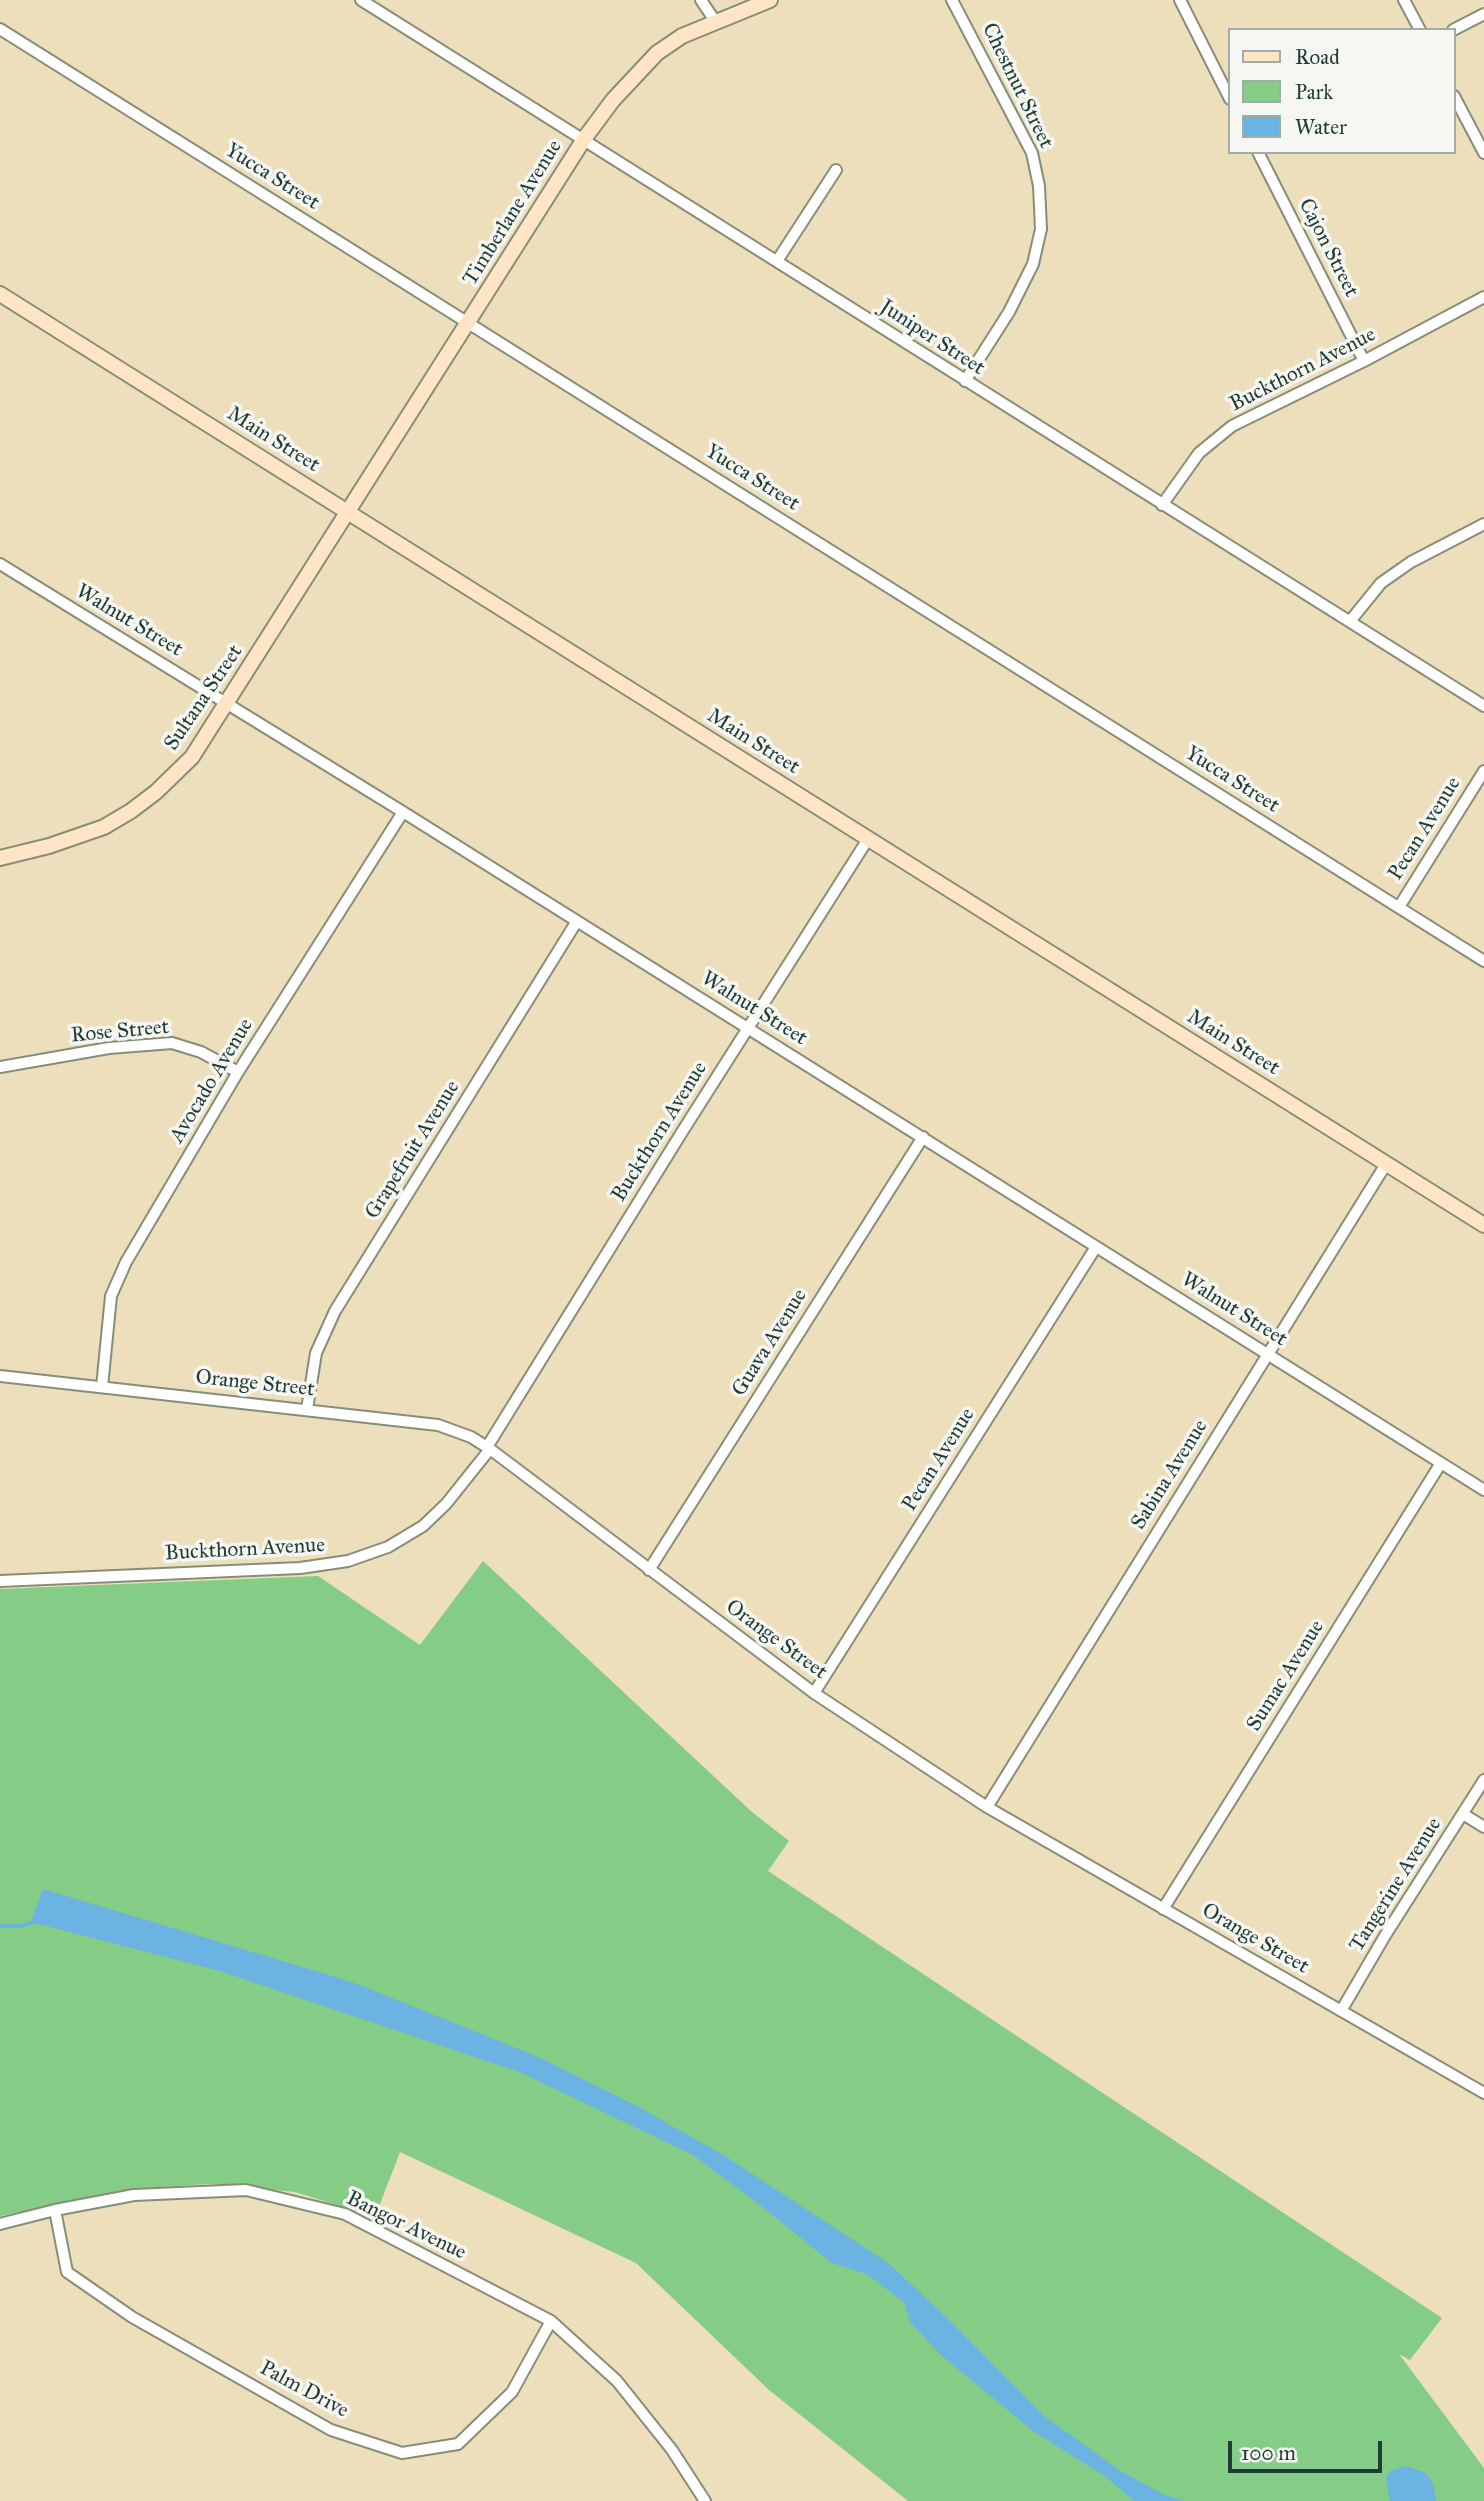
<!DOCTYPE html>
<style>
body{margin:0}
#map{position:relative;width:1484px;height:2501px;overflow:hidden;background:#eddebc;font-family:"IM FELL Great Primer",serif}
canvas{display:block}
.legend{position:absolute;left:1228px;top:28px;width:228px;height:126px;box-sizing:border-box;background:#f6f6f2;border:2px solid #a0aca6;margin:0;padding:9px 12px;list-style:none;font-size:21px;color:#1f3d34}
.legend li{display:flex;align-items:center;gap:14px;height:35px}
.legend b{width:35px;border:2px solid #a0aca6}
.scale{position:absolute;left:1228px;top:2441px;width:154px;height:32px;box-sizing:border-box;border:4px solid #1f3d34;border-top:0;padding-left:9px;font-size:21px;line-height:24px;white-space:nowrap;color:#1f3d34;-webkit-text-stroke:5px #f6f6f2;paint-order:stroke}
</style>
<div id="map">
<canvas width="1484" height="2501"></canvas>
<ul class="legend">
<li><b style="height:9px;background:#ffe4c6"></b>Road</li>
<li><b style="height:19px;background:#85cc87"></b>Park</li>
<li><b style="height:19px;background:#6ab3e2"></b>Water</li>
</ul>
<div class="scale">100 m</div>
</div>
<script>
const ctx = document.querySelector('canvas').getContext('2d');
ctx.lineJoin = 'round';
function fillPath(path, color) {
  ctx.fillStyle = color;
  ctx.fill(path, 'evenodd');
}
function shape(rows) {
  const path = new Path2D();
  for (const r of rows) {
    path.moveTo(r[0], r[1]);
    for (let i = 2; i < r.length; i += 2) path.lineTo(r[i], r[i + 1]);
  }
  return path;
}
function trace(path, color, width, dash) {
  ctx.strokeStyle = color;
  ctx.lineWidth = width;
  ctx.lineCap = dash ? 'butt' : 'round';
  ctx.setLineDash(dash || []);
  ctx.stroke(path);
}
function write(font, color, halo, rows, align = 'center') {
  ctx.font = font + ' "IM FELL Great Primer",serif';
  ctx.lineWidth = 7;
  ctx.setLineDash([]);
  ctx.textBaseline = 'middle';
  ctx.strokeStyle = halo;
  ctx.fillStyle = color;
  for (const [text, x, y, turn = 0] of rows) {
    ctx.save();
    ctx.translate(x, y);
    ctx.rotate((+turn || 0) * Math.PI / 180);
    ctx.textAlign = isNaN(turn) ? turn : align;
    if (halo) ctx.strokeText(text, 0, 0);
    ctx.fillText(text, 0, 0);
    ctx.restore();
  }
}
const green = shape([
 [483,1561,752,1812,789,1841,768,1871,1442,2318,1410,2360,1399,2354,1484,2468,1484,2501,908,2501,769,2390,636,2263,400,2152,375,2217,295,2192,209,2184,131,2189,0,2216,0,1589,318,1576,420,1645]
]);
const water = shape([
 [43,1889,352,1982,536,2056,635,2105,728,2158,888,2263,945,2316,1044,2416,1119,2470,1162,2494,1184,2501,1134,2501,1106,2477,1033,2431,941,2355,910,2322,905,2303,867,2274,832,2263,765,2209,693,2155,522,2073,220,1971,31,1922],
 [1405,2466,1424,2472,1433,2483,1436,2501,1390,2501,1386,2478,1390,2471]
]);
const stream = shape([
 [0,1926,21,1926,36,1921]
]);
const street = shape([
 [361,0,1484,706],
 [701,0,715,21],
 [952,0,1032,153,1039,186,1041,229,1033,264,1009,312,965,381],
 [1180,0,1230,99],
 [1404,0,1420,30],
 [0,29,1484,961],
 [1453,30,1484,14],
 [1454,96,1484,153],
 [1258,152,1364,361],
 [777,261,836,170],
 [1162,505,1199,453,1232,426,1364,361,1484,297],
 [0,564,403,812,1484,1490],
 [1351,620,1381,583,1411,562,1484,524],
 [1399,907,1484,771],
 [0,1067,109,1048,172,1043,201,1052,238,1072],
 [0,1376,438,1425,471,1437,490,1449,814,1693,987,1807,1484,2093],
 [102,1387,111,1296,126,1262,238,1072,403,812],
 [307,1409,316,1353,335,1311,577,921],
 [487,1447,682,1132,868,839],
 [649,1570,923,1137],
 [0,1581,300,1568,348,1561,388,1547,423,1526,446,1504,490,1449],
 [814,1693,1096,1247],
 [987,1807,1386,1164],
 [1463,1814,1484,1827],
 [1163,1909,1441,1463],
 [1341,2011,1386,1934,1484,1780],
 [55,2210,67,2272,132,2317,331,2430,402,2453,458,2444,512,2392,551,2321],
 [0,2224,55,2210,134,2195,246,2190,345,2214,551,2321,617,2381,672,2450,705,2501]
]);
const secondary = shape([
 [0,294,1484,1225],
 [0,858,49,846,104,827,131,811,156,792,192,757,584,139,613,100,657,53,682,36,770,0]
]);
const streetNames = [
 ["Chestnut Street",1017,86,64],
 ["Yucca Street",272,177,32],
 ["Timberlane Avenue",513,213,-58],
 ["Cajon Street",1328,248,63],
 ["Juniper Street",932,338,33],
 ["Buckthorn Avenue",1303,370,-27],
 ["Main Street",273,440,32],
 ["Yucca Street",752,478,32],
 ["Walnut Street",129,621,31],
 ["Sultana Street",204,698,-56],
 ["Main Street",753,742,32],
 ["Yucca Street",1232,780,32],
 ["Pecan Avenue",1425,829,-58],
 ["Walnut Street",754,1009,32],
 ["Rose Street",120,1032,-5],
 ["Main Street",1233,1043,32],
 ["Avocado Avenue",212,1081,-59],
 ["Buckthorn Avenue",660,1132,-58],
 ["Grapefruit Avenue",413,1150,-58],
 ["Walnut Street",1234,1310,32],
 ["Guava Avenue",770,1343,-58],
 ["Orange Street",255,1384,6],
 ["Pecan Avenue",939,1460,-58],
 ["Sabina Avenue",1170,1475,-58],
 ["Buckthorn Avenue",245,1550,-3],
 ["Orange Street",776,1640,36],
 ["Sumac Avenue",1286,1676,-58],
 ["Tangerine Avenue",1396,1885,-58],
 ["Orange Street",1255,1939,30],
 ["Bangor Avenue",406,2226,26],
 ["Palm Drive",304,2390,28]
];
fillPath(green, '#85cc87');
fillPath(water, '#6ab3e2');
trace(stream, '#6ab3e2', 3.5);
trace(street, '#868e78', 14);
trace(secondary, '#868e78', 18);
trace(street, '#fff', 10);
trace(secondary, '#ffe4c6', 14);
write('21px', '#1f3d34', '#f6f6f2', streetNames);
</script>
